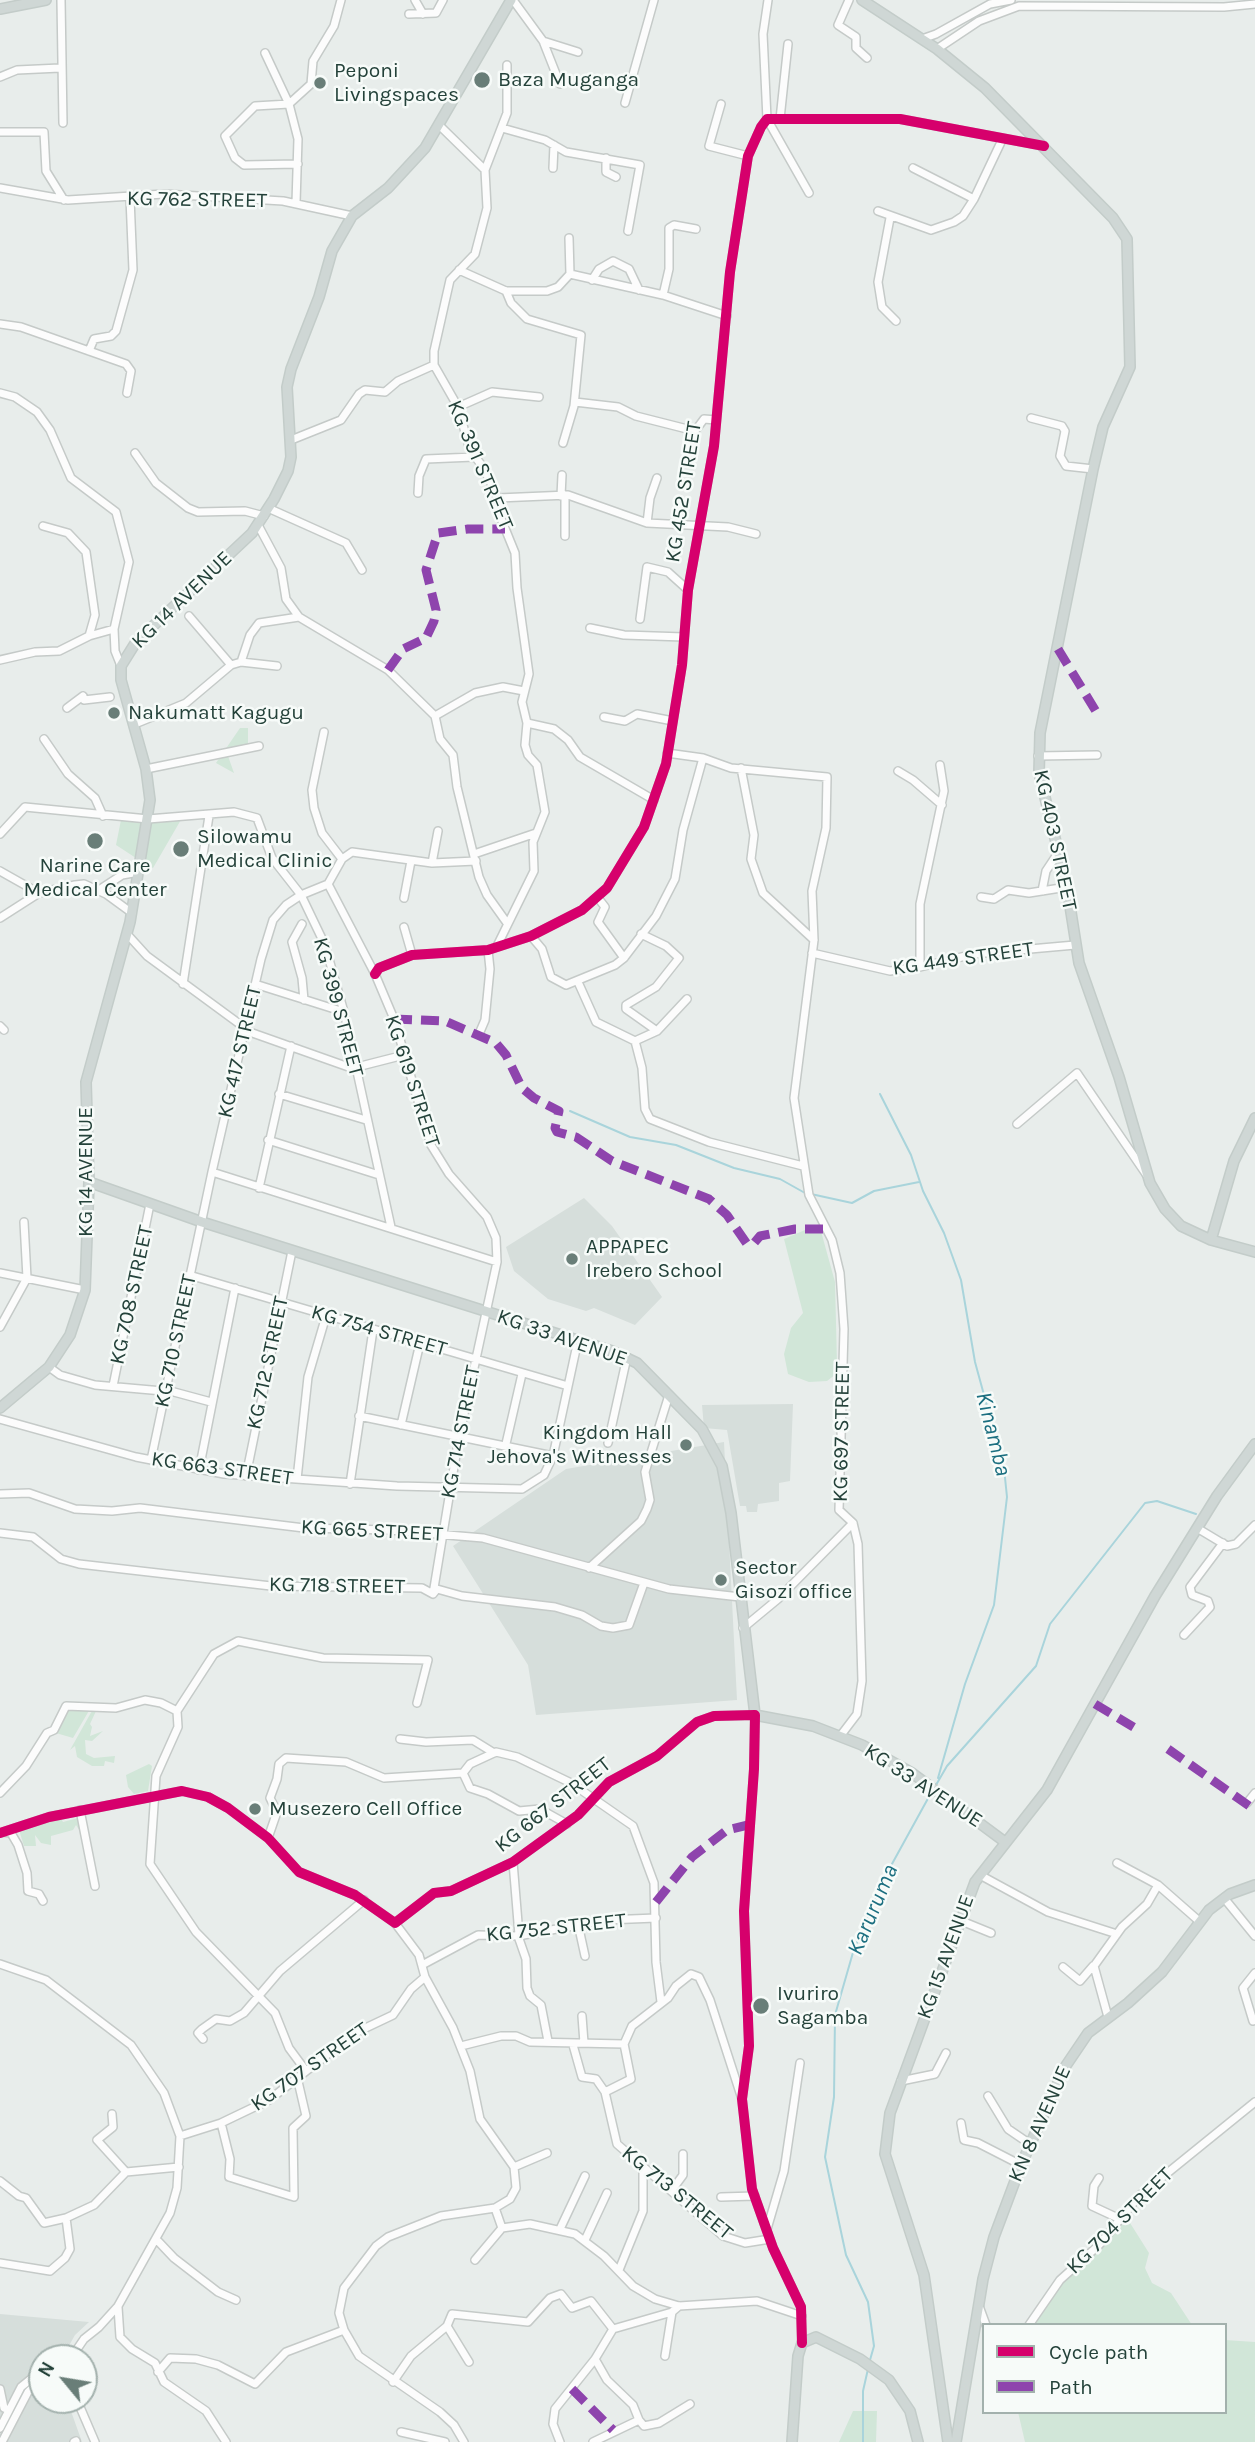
<!DOCTYPE html>
<style>
body{margin:0}
#map{position:relative;width:1255px;height:2442px;overflow:hidden;background:#e8edeb;font-family:Karla,sans-serif}
canvas{display:block}
.legend{position:absolute;left:982px;top:2323px;width:245px;height:91px;box-sizing:border-box;background:#f7fbf9;border:2px solid #a3b1ad;margin:0;padding:9px 12px;list-style:none;font-size:21px;color:#24423a}
.legend li{display:flex;align-items:center;gap:14px;height:35px}
.legend b{width:35px;border:2px solid #a3b1ad}
.north{position:absolute;left:28px;top:2344px;width:70px;height:70px;box-sizing:border-box;background:#f7fbf9;border:2px solid #a3b1ad;border-radius:50%;rotate:300deg;font-size:19px;font-weight:700;line-height:28px;text-align:center;color:#24423a}
.north::after{content:'';display:block;margin:auto;width:24px;height:32px;background:#697e78;clip-path:polygon(50% 0,100% 100%,50% 72%,0 100%)}
</style>
<div id="map">
<canvas width="1255" height="2442"></canvas>
<ul class="legend">
<li><b style="height:9px;background:#d6006c"></b>Cycle path</li>
<li><b style="height:9px;background:#8e44ad"></b>Path</li>
</ul>
<div class="north">N</div>
</div>
<script>
const ctx = document.querySelector('canvas').getContext('2d');
ctx.lineJoin = 'round';
function fillPath(path, color) {
  ctx.fillStyle = color;
  ctx.fill(path, 'evenodd');
}
function shape(rows) {
  const path = new Path2D();
  for (const r of rows) {
    path.moveTo(r[0], r[1]);
    for (let i = 2; i < r.length; i += 2) path.lineTo(r[i], r[i + 1]);
  }
  return path;
}
function trace(path, color, width, dash) {
  ctx.strokeStyle = color;
  ctx.lineWidth = width;
  ctx.lineCap = dash ? 'butt' : 'round';
  ctx.setLineDash(dash || []);
  ctx.stroke(path);
}
function write(font, color, halo, rows, align = 'center') {
  ctx.font = font + ' Karla,sans-serif';
  ctx.lineWidth = 5;
  ctx.setLineDash([]);
  ctx.textBaseline = 'middle';
  ctx.strokeStyle = halo;
  ctx.fillStyle = color;
  for (const [text, x, y, turn = 0] of rows) {
    ctx.save();
    ctx.translate(x, y);
    ctx.rotate((+turn || 0) * Math.PI / 180);
    ctx.textAlign = isNaN(turn) ? turn : align;
    if (halo) ctx.strokeText(text, 0, 0);
    ctx.fillText(text, 0, 0);
    ctx.restore();
  }
}
const built = shape([
 [584,1198,612,1226,662,1297,635,1325,594,1308,586,1311,548,1299,514,1271,506,1247],
 [793,1404,790,1481,779,1483,779,1501,758,1504,757,1512,747,1512,746,1506,740,1506,727,1430,704,1428,702,1405],
 [724,1442,737,1700,536,1715,528,1665,453,1546,566,1469],
 [0,2314,89,2322,75,2335,62,2358,42,2358,42,2400,67,2400,82,2442,0,2442]
]);
const green = shape([
 [240,728,248,728,248,748,228,756,234,773,216,763],
 [182,818,153,868,143,862,149,821],
 [121,820,146,821,139,860,116,845],
 [819,1224,835,1282,837,1364,836,1374,827,1381,809,1382,788,1374,784,1354,791,1328,803,1313,784,1239],
 [68,1708,90,1709,73,1738,56,1733],
 [93,1709,96,1711,90,1724,92,1727,90,1736,103,1731,92,1741,85,1740,86,1754,94,1758,115,1756,114,1763,105,1761,104,1766,92,1766,77,1757,75,1746,70,1750],
 [149,1764,152,1766,148,1791,134,1794,128,1787,126,1775],
 [49,1817,60,1817,63,1822,78,1818,83,1836,76,1825,73,1830,51,1836,51,1845,41,1843,35,1835,36,1846,24,1846,19,1830,32,1824,33,1828,37,1821,47,1823],
 [1125,2215,1149,2253,1145,2268,1152,2283,1171,2293,1192,2325,1029,2325,1053,2285],
 [1225,2340,1255,2342,1255,2442,1025,2442,1018,2412,1225,2412],
 [853,2411,877,2411,876,2442,839,2442]
]);
const stream = shape([
 [880,1094,911,1155,923,1191,944,1233,961,1280,975,1362,1004,1468,1007,1497,994,1605,965,1684,938,1778],
 [570,1111,630,1137,676,1145,734,1168,780,1179,805,1193],
 [811,1194,852,1203,874,1191,919,1182],
 [936,1785,947,1766,1036,1666,1050,1624,1145,1503,1157,1501,1196,1514],
 [870,2360,874,2346,868,2302,846,2255,825,2157,834,2097,835,2015,854,1949,887,1873,931,1793],
 [863,2442,863,2391,868,2369]
]);
const minor = shape([
 [61,0,63,123],
 [415,0,423,14],
 [513,0,543,41,560,84],
 [768,0,763,34,767,119,809,193],
 [849,0,838,25,856,37,856,48,867,58],
 [409,14,436,13,443,0],
 [922,39,936,34,990,4,1011,0],
 [543,41,578,52],
 [937,49,979,21,1019,6,1224,7,1255,4],
 [265,53,289,104,255,106,225,136,235,158,244,165,298,164],
 [0,77,17,70,60,68],
 [625,103,654,0],
 [721,104,709,146,748,156],
 [780,119,788,44],
 [440,126,485,170,487,208,475,254,450,280,434,351,434,365,458,407,470,450,483,467,498,498,500,516,515,553,517,588,529,674,522,702,527,723,525,745,528,755,537,765,545,812,533,842,534,871,497,946],
 [502,128,545,140,566,152,640,165,628,231],
 [0,132,44,132,46,171,64,200],
 [606,158,606,172,616,177],
 [553,168,554,145],
 [913,168,974,199],
 [485,170,507,113,507,65],
 [0,188,68,200,164,194,283,201,352,216],
 [296,203,298,139,289,104,311,84,313,61,334,26,341,0],
 [878,211,931,230,954,222,963,216,974,199,1002,140],
 [890,218,878,282,882,307,896,321],
 [569,238,570,274],
 [459,270,506,291,547,291,558,287,570,274,663,295,727,316],
 [592,280,599,269,613,261,629,269,639,290],
 [506,291,511,303,527,319,581,335,574,406,563,443],
 [663,295,669,269,669,228,674,225,696,229],
 [0,324,21,327,126,364,131,371,127,393],
 [89,351,94,339,111,336,116,331,133,270,130,198],
 [0,393,15,397,37,412,50,430,71,478,116,512,129,562,114,629,115,651,121,666],
 [575,402,618,407,636,416,695,431,704,419,716,420],
 [458,407,492,392,539,397],
 [1031,418,1062,426,1065,431,1060,456,1066,466,1093,469],
 [291,440,341,420,359,394,365,390,385,392,398,381,434,365],
 [135,453,156,483,188,508,198,512,245,511,264,516],
 [418,493,419,476,426,459,474,457],
 [561,496,562,475],
 [498,498,568,495,647,523,728,527,756,534],
 [268,508,346,543,362,570],
 [647,523,650,498,657,478],
 [258,525,281,568,286,599,299,617],
 [43,526,68,533,86,552,95,615,89,636],
 [565,536,565,495],
 [189,616,231,665],
 [640,619,647,567,668,572,688,590],
 [590,628,624,635,684,637],
 [0,660,35,652,59,651,89,636,114,629],
 [241,662,277,666],
 [67,708,83,696,84,700,110,697],
 [435,716,475,693,503,687,524,691],
 [604,717,625,721,637,714,673,721],
 [527,723,554,729,568,740,580,757,654,800],
 [135,724,186,703,231,665,241,662,250,635,259,623,299,617,388,670,435,716,440,739,453,755,457,787,479,877,487,895,507,923],
 [324,732,312,790,314,808,322,833,342,859],
 [44,739,68,774,95,798,103,816],
 [667,753,703,758,731,768,827,777,826,828,812,891,814,940,794,1098,809,1195,832,1240,840,1273,844,1329,839,1510,853,1523,858,1544,862,1681,857,1714,841,1735],
 [1038,756,1097,755],
 [741,768,754,835,751,859,763,893,814,940],
 [146,769,259,746],
 [898,771,913,780,942,805],
 [0,834,25,807,148,819,234,812,257,818,272,858,301,895,325,945,344,1012,391,1227],
 [474,854,536,833],
 [432,863,438,831],
 [0,871,39,893],
 [328,884,375,974,394,1019,431,1145,449,1174,487,1217,496,1238,497,1262,459,1437,433,1594],
 [99,890,122,875,139,872],
 [1042,891,1046,871,1058,853],
 [981,897,994,899,1008,890,1029,893,1067,887],
 [404,898,411,861],
 [598,898,605,907,598,922,624,958],
 [0,918,39,893,75,885,84,884,106,894,132,913],
 [302,924,292,942,302,978,304,1000],
 [404,927,412,955],
 [127,934,147,956,245,1028],
 [641,934,666,946,679,958,656,987,626,1005,626,1009,657,1031],
 [531,936,542,949,551,977,566,985,615,965,624,958,656,916,675,879,683,830,703,758],
 [812,953,890,971,920,967,974,954,1075,945],
 [920,967,920,904,944,791,940,765],
 [375,974,379,968,412,955,488,950,531,936,582,910,607,888,644,827,666,764,682,665,688,590,714,446,730,272,748,156,761,127,767,119,900,119,1044,146],
 [578,982,596,1022,635,1041,657,1031,687,999],
 [183,984,209,816],
 [255,984,344,1012],
 [0,1026,4,1030],
 [244,1030,357,1070],
 [479,1034,485,1020,490,969,488,950],
 [635,1041,642,1068,645,1109,650,1119,709,1142,803,1166],
 [357,1067,404,1055],
 [279,1094,366,1120],
 [1017,1124,1077,1073,1146,1174],
 [268,1140,379,1175],
 [212,1172,497,1262],
 [259,1188,291,1046],
 [0,1273,85,1290],
 [189,1275,568,1386],
 [0,1327,27,1278,24,1222],
 [49,1367,60,1375,95,1385,174,1392,211,1402],
 [113,1386,150,1204],
 [359,1416,553,1456],
 [0,1419,136,1457,224,1474,397,1486,522,1489,544,1475,553,1456,578,1340],
 [401,1425,420,1343],
 [608,1443,627,1357],
 [505,1448,522,1374],
 [151,1460,212,1172,261,959,273,920,286,905,301,895,328,884,342,859,352,852,432,863,476,861],
 [199,1470,235,1288],
 [246,1476,292,1251],
 [297,1479,308,1377,326,1316],
 [350,1484,373,1330],
 [0,1494,29,1493,75,1509,112,1511,140,1508,304,1528,389,1530,483,1538,669,1589,740,1597],
 [1197,1528,1227,1546,1236,1544,1255,1525],
 [0,1533,33,1537,61,1559,79,1564,271,1586,422,1588,433,1594,437,1589,462,1596,555,1607,582,1615,601,1626,613,1628,629,1625,644,1583],
 [589,1568,641,1521,647,1509,650,1500,645,1472,669,1395],
 [743,1628,778,1599,853,1523],
 [1184,1635,1210,1607,1208,1601,1192,1595,1190,1587,1223,1543],
 [177,1711,214,1654,238,1641,323,1658,428,1660,417,1703],
 [400,1739,426,1742,473,1740,494,1753],
 [463,1773,470,1788,488,1794,519,1811,540,1809,567,1824],
 [0,1793,26,1766,47,1733,54,1730,66,1706,116,1708,145,1700,161,1703,177,1711,178,1727,156,1776,150,1864,196,1932,275,2013,289,2048,306,2071],
 [1247,1803,1255,1793],
 [80,1810,95,1886],
 [3,1832,11,1833,18,1845,27,1873,28,1891,39,1894,43,1901],
 [0,1833,49,1817,182,1791,208,1797,228,1808,268,1838,299,1872,355,1895,395,1923,434,1893,451,1891,513,1862,578,1815,609,1782,657,1756,697,1722,714,1716,755,1715,754,1769,744,1911,749,2046,742,2099,752,2189,773,2248,801,2307,802,2343],
 [268,1838,277,1812,270,1798,277,1779,279,1764,286,1758,346,1762,384,1778,463,1773,470,1764,496,1752,517,1757,571,1783,633,1826,654,1883,656,1962,661,2002],
 [513,1862,519,1935],
 [1117,1863,1158,1885,1199,1921],
 [980,1875,1048,1912,1117,1934],
 [1224,1898,1255,1936],
 [959,1920,991,1933],
 [395,1923,419,1955,425,1977,453,2028,470,2071,480,2119,514,2167,516,2188,510,2199,495,2208,441,2216,388,2237,376,2246,344,2288,339,2313,344,2330,359,2356,440,2412,454,2425,464,2442],
 [578,1924,585,1956],
 [518,1936,526,1959,527,1988,530,1996,541,2005,548,2041],
 [0,1964,46,1980,131,2045,164,2093,180,2136,177,2188,170,2213,118,2306,99,2327,84,2339,71,2358],
 [422,1965,478,1935,518,1936,606,1920,656,1918],
 [1063,1967,1080,1981,1093,1966],
 [582,2016,584,2043],
 [1108,2017,1094,1966,1122,1927,1147,1904,1158,1885],
 [1253,2021,1243,1988,1255,1973],
 [203,2039,198,2033,202,2029,216,2019,230,2021,244,2013,280,1971,364,1900],
 [573,2045,582,2077,596,2079,605,2092,617,2144,723,2236,745,2243,770,2239],
 [461,2046,501,2036,516,2036,530,2042,624,2044],
 [901,2081,935,2074,946,2053],
 [605,2092,631,2079,624,2044,632,2026,668,1998,676,1986,691,1974,699,1977,710,2000,742,2099],
 [988,2096,1008,2129,1030,2144],
 [112,2114,113,2127,97,2140,126,2172],
 [221,2123,230,2159,229,2177,294,2197,293,2128,306,2116,297,2077],
 [961,2123,964,2140,978,2143,1021,2165],
 [180,2136,221,2123,269,2100,355,2033,393,2015,411,1989,425,1977],
 [514,2167,547,2153],
 [1099,2178,1094,2186,1092,2206,1120,2219],
 [0,2181,19,2196,26,2198,44,2223,66,2218],
 [672,2190,683,2175,683,2154],
 [721,2197,755,2196],
 [495,2208,502,2228,530,2224,575,2234,604,2256,633,2286,655,2299,679,2306,757,2301,802,2316],
 [560,2229,585,2176],
 [767,2229,784,2171,800,2063],
 [156,2239,174,2258,218,2292,236,2300],
 [585,2240,607,2193],
 [475,2260,502,2228],
 [0,2263,50,2271,65,2258,70,2249,66,2218,94,2205,126,2172,179,2167],
 [619,2270,643,2211,643,2167],
 [979,2306,986,2325],
 [118,2307,120,2337,132,2349,155,2363,164,2382,206,2411,226,2442],
 [1029,2325,1060,2280,1099,2245,1139,2196,1255,2102],
 [447,2326,469,2362],
 [665,2356,672,2312],
 [595,2359,607,2380,633,2405,639,2420],
 [158,2372,170,2358,196,2359,218,2365,255,2384,286,2352,344,2330],
 [393,2382,411,2356,447,2326,452,2314,528,2322,550,2298,561,2294,572,2308,591,2301,613,2329],
 [0,2389,4,2408,9,2410],
 [77,2400,95,2442],
 [0,2428,21,2387,42,2370],
 [401,2432,445,2442],
 [2,2442,28,2392,42,2379],
 [74,2442,76,2441],
 [560,2442,553,2424,555,2409,595,2359,613,2329,672,2312,679,2306],
 [593,2442,639,2420,644,2426,659,2423,690,2404]
]);
const major = shape([
 [862,0,937,49,985,88,1113,218,1127,239,1130,367,1103,427,1093,469,1040,733,1039,773,1067,887,1079,963,1119,1077,1150,1183,1165,1209,1181,1226,1211,1240,1255,1252],
 [0,9,46,0],
 [89,1182,202,1222,612,1351,637,1363,702,1429,722,1466,731,1513,755,1715,813,1726,862,1745,912,1773,1005,1842],
 [1211,1240,1234,1161,1255,1118],
 [0,1408,49,1367,70,1335,85,1290,89,1182,86,1082,130,922,150,800,146,769,121,680,121,666,136,642,252,533,274,499,288,471,291,457,287,387,291,369,319,297,332,251,352,216,388,188,425,148,511,0],
 [792,2442,798,2356,802,2343,816,2337,860,2359,889,2380,910,2411,918,2442],
 [948,2442,924,2275,885,2154,890,2113,975,1882,1047,1790,1155,1596,1217,1496,1255,1444],
 [956,2442,983,2279,994,2237,1021,2165,1065,2067,1088,2033,1128,2003,1162,1972,1209,1910,1230,1894,1255,1885]
]);
const quiet = shape([
 [1058,649,1100,718],
 [388,670,403,649,426,638,434,621,436,610,426,570,438,533,468,529,505,529],
 [394,1019,445,1021,496,1043,506,1055,522,1088,534,1098,559,1111,555,1128,557,1132,576,1137,612,1161,709,1199,727,1215,747,1244,754,1243,760,1236,795,1229,827,1229],
 [1095,1704,1140,1731],
 [1168,1749,1255,1810],
 [656,1902,692,1857,727,1830,748,1825],
 [572,2389,613,2430]
]);
const cycleway = shape([
 [375,974,379,968,412,955,488,950,531,936,582,910,607,888,644,827,666,764,682,665,688,590,714,446,730,272,748,156,761,127,767,119,900,119,1044,146],
 [0,1833,49,1817,182,1791,208,1797,228,1808,268,1838,299,1872,355,1895,395,1923,434,1893,451,1891,513,1862,578,1815,609,1782,657,1756,697,1722,714,1716,755,1715,754,1769,744,1911,749,2046,742,2099,752,2189,773,2248,801,2307,802,2343]
]);
const markers = [
 [482,80,9,"#697e78"],
 [320,83,7,"#697e78"],
 [114,713,7,"#697e78"],
 [95,841,9,"#697e78"],
 [181,849,9,"#697e78"],
 [572,1259,7,"#697e78"],
 [686,1445,7,"#697e78"],
 [721,1580,7,"#697e78"],
 [255,1809,7,"#697e78"],
 [761,2006,9,"#697e78"]
];
const poiNames = [
 ["Peponi",334,71],
 ["Livingspaces",334,95],
 ["Baza Muganga",498,80],
 ["Nakumatt Kagugu",128,713],
 ["Silowamu",197,837],
 ["Medical Clinic",197,861],
 ["Narine Care",95,866,"center"],
 ["Medical Center",95,890,"center"],
 ["APPAPEC",586,1247],
 ["Irebero School",586,1271],
 ["Kingdom Hall",672,1433,"right"],
 ["Jehova's Witnesses",672,1457,"right"],
 ["Sector",735,1568],
 ["Gisozi office",735,1592],
 ["Musezero Cell Office",269,1809],
 ["Ivuriro",777,1994],
 ["Sagamba",777,2018]
];
const streetNames = [
 ["KG 762 STREET",197,200,1],
 ["KG 391 STREET",480,465,67],
 ["KG 452 STREET",684,492,-81],
 ["KG 14 AVENUE",182,600,-44],
 ["KG 403 STREET",1055,840,78],
 ["KG 449 STREET",963,959,-8],
 ["KG 399 STREET",338,1007,75],
 ["KG 417 STREET",240,1052,-77],
 ["KG 619 STREET",412,1081,72],
 ["KG 14 AVENUE",86,1172,-90],
 ["KG 708 STREET",132,1295,-78],
 ["KG 754 STREET",379,1331,16],
 ["KG 33 AVENUE",562,1338,19],
 ["KG 710 STREET",176,1341,-78],
 ["KG 712 STREET",268,1363,-78],
 ["KG 714 STREET",461,1432,-79],
 ["KG 697 STREET",842,1432,-89],
 ["KG 663 STREET",222,1469,8],
 ["KG 665 STREET",372,1531,3],
 ["KG 718 STREET",337,1586,1],
 ["KG 33 AVENUE",923,1786,33],
 ["KG 667 STREET",553,1805,-38],
 ["KG 752 STREET",556,1928,-6],
 ["KG 15 AVENUE",946,1957,-70],
 ["KG 707 STREET",310,2067,-35],
 ["KN 8 AVENUE",1040,2124,-66],
 ["KG 713 STREET",677,2193,39],
 ["KG 704 STREET",1120,2221,-45]
];
const waterNames = [
 ["Kinamba",993,1434,76],
 ["Karuruma",873,1910,-67]
];
fillPath(built, '#d6dedb');
fillPath(green, '#d1e6d8');
trace(stream, '#a9d4db', 2);
trace(minor, '#c5cac8', 10);
trace(major, '#c3ccc9', 12);
trace(minor, '#fcfcfc', 7);
trace(major, '#cfd7d5', 9);
trace(quiet, '#8e44ad', 9, [18, 9]);
trace(cycleway, '#d6006c', 10);
for (const [x, y, r, color] of markers) {
  const dot = new Path2D();
  dot.arc(x, y, r, 0, 2 * Math.PI);
  ctx.fillStyle = color;
  ctx.fill(dot);
  trace(dot, '#f7fbf9', 2.5);
}
write('21px', '#24423a', '#f7fbf9', poiNames, 'left');
write('21px', '#24423a', '#f7fbf9', streetNames);
write('italic 23px', '#1c6f80', '#f7fbf9', waterNames);
</script>
